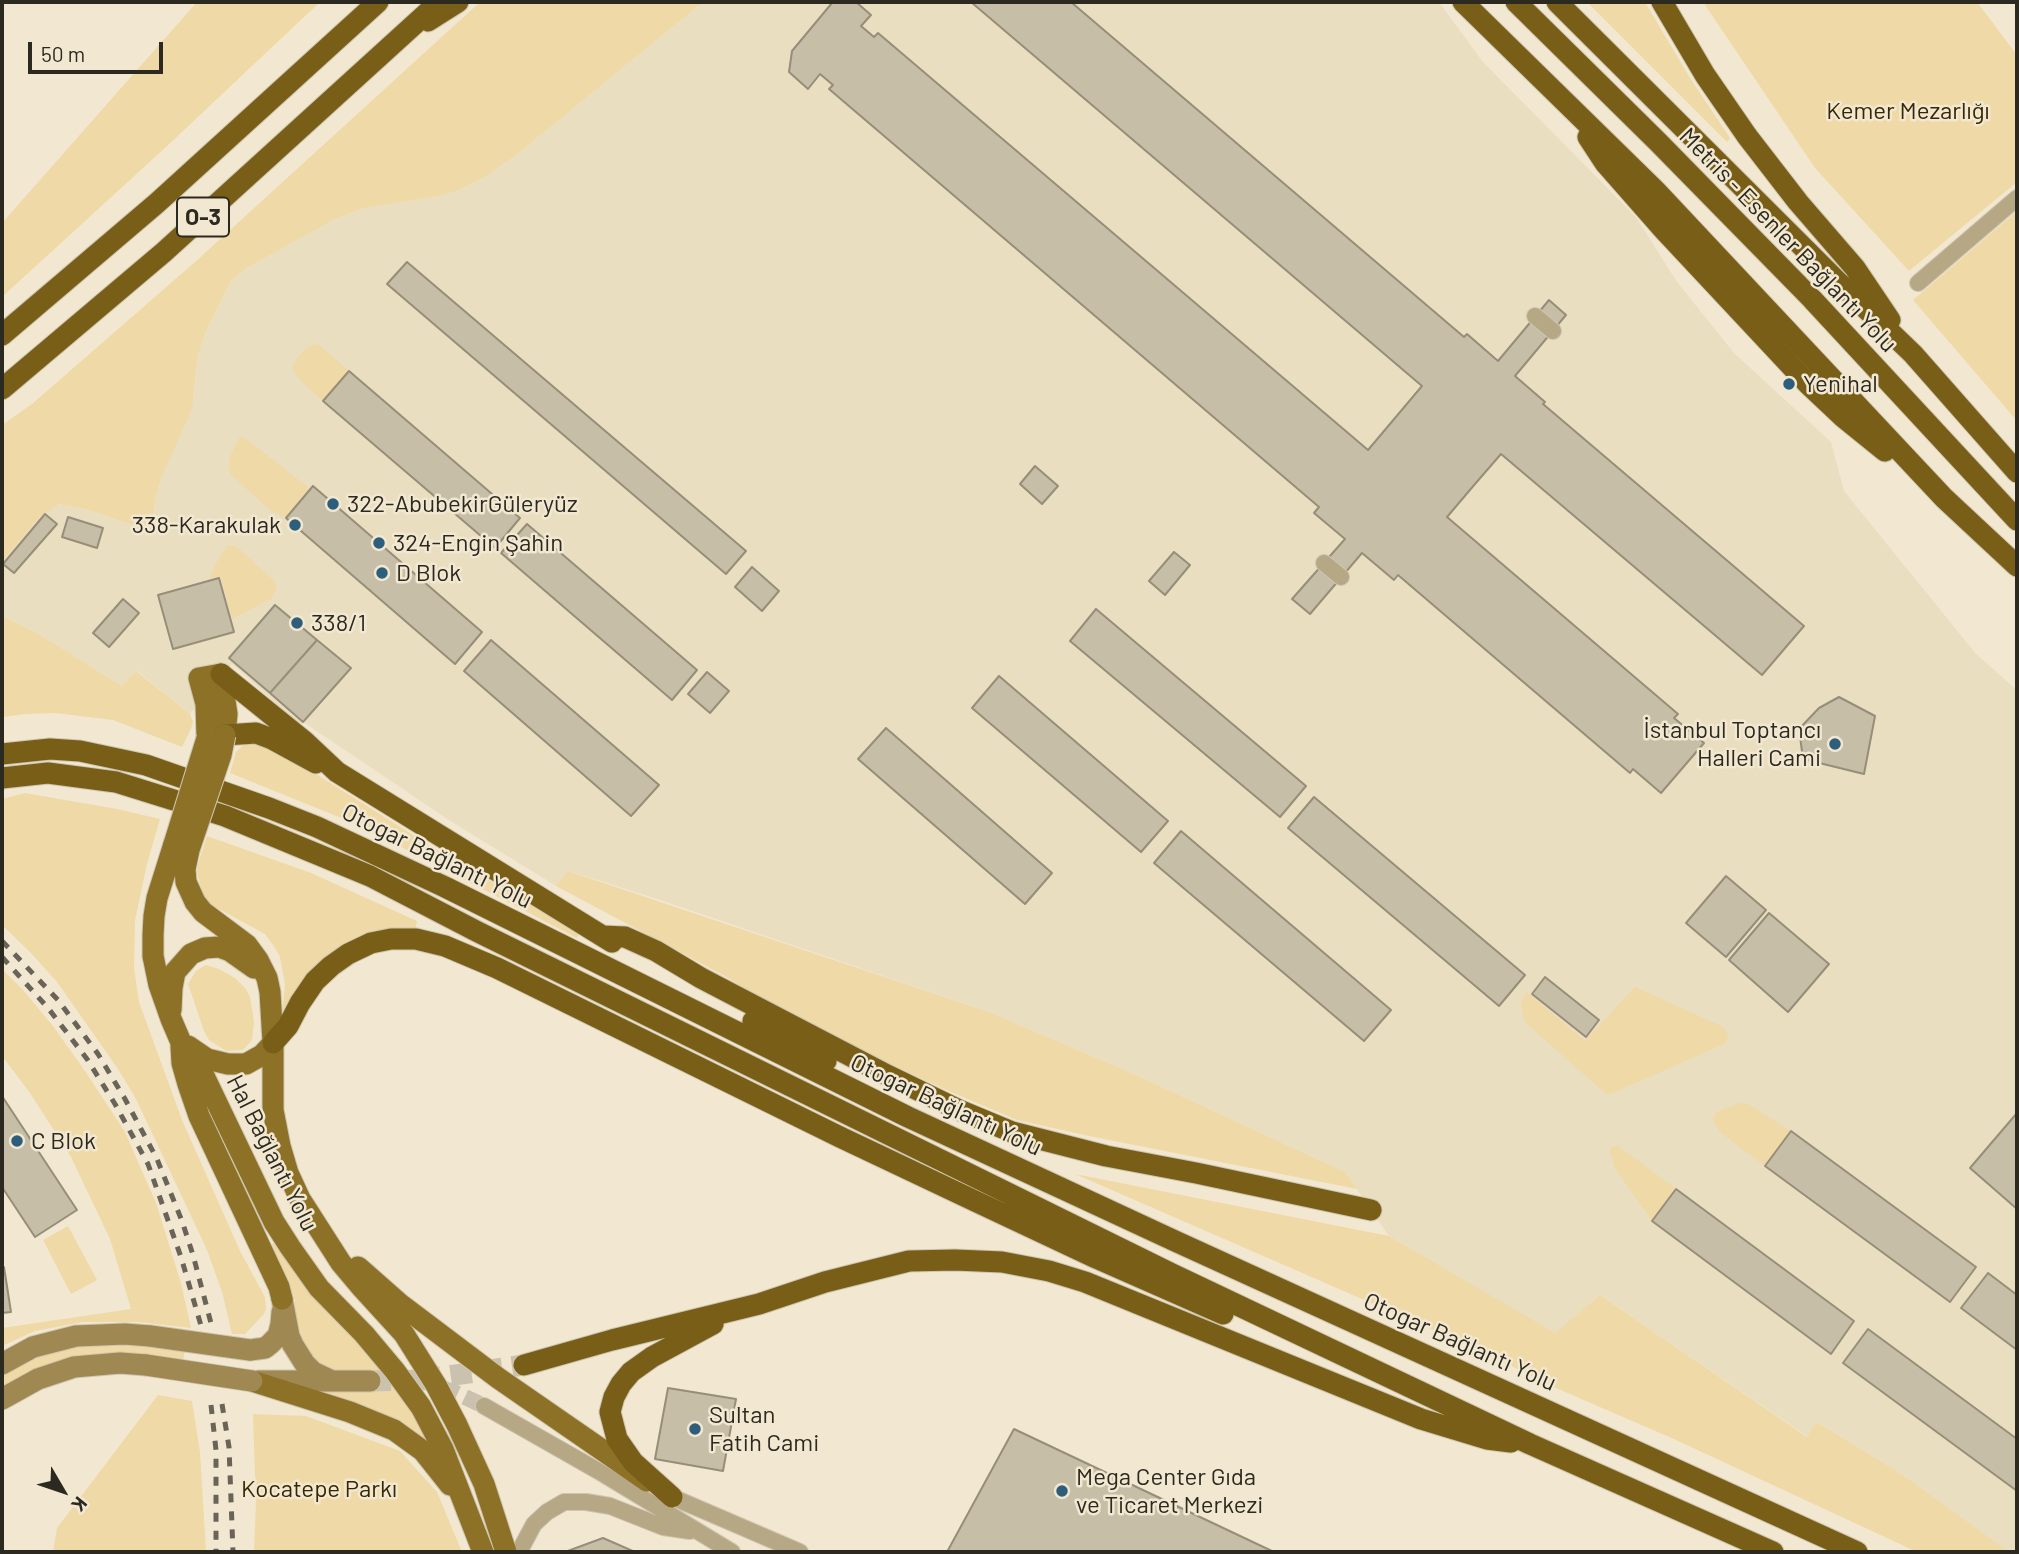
<!DOCTYPE html>
<meta charset="utf-8">
<style>
body{margin:0}
#map{position:relative;width:2019px;height:1554px;overflow:hidden;background:#f2e8d1;font-family:Barlow,sans-serif}
canvas{display:block}
.frame{position:absolute;inset:0;border:4px solid #2c2920;pointer-events:none}
.north{position:absolute;left:28px;top:1456px;width:70px;height:70px;-webkit-text-stroke:5px #f2e8d1;paint-order:stroke;rotate:129deg;font-size:19px;font-weight:700;line-height:28px;text-align:center;color:#2c2920}
.north::after{content:'';display:block;margin:auto;width:24px;height:32px;background:#2c2920;clip-path:polygon(50% 0,100% 100%,50% 72%,0 100%)}
.scale{position:absolute;left:28px;top:42px;width:135px;height:32px;box-sizing:border-box;border:4px solid #2c2920;border-top:0;padding-left:9px;font-size:21px;line-height:24px;white-space:nowrap;color:#2c2920;-webkit-text-stroke:5px #f2e8d1;paint-order:stroke}
</style>
<div id="map">
<canvas width="2019" height="1554"></canvas>
<div class="frame"></div>
<div class="north">K</div>
<div class="scale">50 m</div>
</div>
<script>
const ctx = document.querySelector('canvas').getContext('2d');
ctx.lineJoin = 'round';
function fillPath(path, color) {
  ctx.fillStyle = color;
  ctx.fill(path, 'evenodd');
}
function shape(rows) {
  const path = new Path2D();
  for (const r of rows) {
    path.moveTo(r[0], r[1]);
    for (let i = 2; i < r.length; i += 2) path.lineTo(r[i], r[i + 1]);
  }
  return path;
}
function trace(path, color, width, dash) {
  ctx.strokeStyle = color;
  ctx.lineWidth = width;
  ctx.lineCap = dash ? 'butt' : 'round';
  ctx.setLineDash(dash || []);
  ctx.stroke(path);
}
function write(font, color, halo, rows, align = 'center') {
  ctx.font = font + ' Barlow,sans-serif';
  ctx.lineWidth = 5;
  ctx.setLineDash([]);
  ctx.textBaseline = 'middle';
  ctx.strokeStyle = halo;
  ctx.fillStyle = color;
  for (const [text, x, y, turn = 0] of rows) {
    ctx.save();
    ctx.translate(x, y);
    ctx.rotate((+turn || 0) * Math.PI / 180);
    ctx.textAlign = isNaN(turn) ? turn : align;
    if (halo) ctx.strokeText(text, 0, 0);
    ctx.fillText(text, 0, 0);
    ctx.restore();
  }
}
const built = shape([
 [703,2,1439,2,1483,62,1636,217,1677,282,1734,353,1831,442,1844,491,1976,654,2017,690,2017,1552,2008,1552,1903,1475,1817,1422,1808,1437,1600,1295,1555,1334,1389,1236,1345,1172,1136,1075,989,1012,657,899,569,871,556,886,449,820,303,722,300,725,232,664,190,714,137,671,122,686,37,633,2,616,2,562,40,517,51,508,59,504,89,510,151,531,155,500,161,478,194,397,198,355,207,329,231,281,245,269,333,219,364,208,439,196,457,191,483,178,515,156]
]);
const green = shape([
 [197,2,320,2,166,147,2,297,2,223],
 [480,2,703,2,515,156,483,178,457,191,439,196,364,208,334,219,245,269,231,281,207,329,198,355,192,409,161,478,155,500,151,531,89,510,59,504,40,517,2,562,2,425,32,404,195,262],
 [1587,2,1645,2,1690,78,1730,138,1727,142],
 [1703,2,1977,2,2017,55,2017,182,1909,271,1815,168],
 [2017,211,2017,421,1913,300],
 [314,344,319,345,349,371,323,401,300,380,293,369,293,364,298,357,304,350],
 [240,437,245,438,310,489,286,518,270,510,232,476,229,469,230,456],
 [228,545,236,546,274,581,277,588,271,599,232,619,221,577,210,578,215,565],
 [2,616,37,633,122,686,136,671,190,714,193,722,191,729,182,747,113,720,55,713,26,714,2,717],
 [250,742,278,747,316,774,434,848,579,933,577,938,361,826,230,773,236,752,241,747],
 [25,793,117,809,160,819,147,864,135,920,134,968,139,1002,182,1120,240,1251,265,1297,266,1309,264,1314,245,1334,232,1334,222,1292,207,1250,136,1099,118,1069,57,982,31,953,2,925,2,799],
 [207,836,311,873,417,921,415,930,347,943,327,955,298,986,282,1012,285,985,280,957,275,948,265,934,206,902,202,891,197,873,198,864],
 [568,871,989,1012,1136,1075,1345,1172,1357,1189,1089,1136,1017,1120,951,1092,865,1053,776,1007,723,975,556,886],
 [206,965,219,969,235,978,246,989,250,997,254,1022,252,1040,243,1050,227,1051,218,1046,209,1040,204,1031,188,984,196,971],
 [2,969,23,990,53,1026,85,1071,125,1132,156,1203,181,1283,191,1328,139,1322,83,1322,35,1331,2,1346,2,1328,131,1309,110,1239,71,1157,30,1093,2,1056],
 [1635,987,1719,1025,1725,1029,1728,1036,1726,1043,1613,1093,1606,1094,1526,1023,1523,1017,1521,1003,1526,992,1585,1041],
 [1740,1103,1748,1104,1791,1131,1765,1166,1721,1133,1715,1124,1713,1118,1716,1112],
 [1617,1145,1676,1189,1652,1221,1615,1168,1610,1151,1612,1147],
 [1075,1174,1389,1236,1555,1333,1600,1295,1807,1437,1817,1422,1903,1475,2009,1552,1917,1552,1676,1440,1556,1388,1479,1350],
 [68,1226,97,1280,71,1294,43,1240],
 [274,1243,299,1278,373,1359,428,1432,432,1441,426,1445,321,1392,325,1370,304,1350,295,1320,295,1300,270,1245],
 [114,1341,185,1350,183,1361,126,1353,105,1353,57,1361,28,1371,2,1388,2,1374,31,1357,67,1347],
 [158,1395,192,1401,200,1452,206,1552,53,1552,57,1528],
 [253,1414,306,1416,400,1451,437,1492,462,1552,254,1552,256,1502]
]);
const building = shape([
 [856,2,871,15,861,26,874,37,878,33,1368,450,1422,386,971,2,1071,2,1464,337,1467,334,1498,361,1549,300,1566,315,1515,376,1545,402,1543,404,1804,626,1762,675,1501,454,1475,484,1447,517,1678,714,1674,718,1704,743,1661,793,1633,769,1630,773,1398,575,1394,580,1362,553,1310,614,1292,599,1345,539,1314,513,1319,507,829,89,833,85,820,74,808,89,789,72,792,51,832,3,856,2],
 [407,262,746,551,726,574,387,284,407,262],
 [349,371,520,518,495,548,323,401,349,371],
 [1035,466,1058,486,1042,504,1020,484,1035,466],
 [313,486,482,632,455,664,286,518,313,486],
 [45,514,57,524,14,573,3,564,45,514],
 [68,517,103,528,97,548,62,537,68,517],
 [527,524,697,670,672,700,501,553,527,524],
 [1174,552,1190,565,1165,595,1149,581,1174,552],
 [752,567,779,591,762,611,735,587,752,567],
 [219,578,234,632,173,649,158,595,219,578],
 [123,599,139,613,109,647,93,633,123,599],
 [275,605,317,640,270,693,229,658,275,605],
 [1096,609,1306,786,1280,817,1070,641,1096,609],
 [317,640,351,668,303,722,270,693,317,640],
 [491,640,659,785,631,816,464,671,491,640],
 [707,672,729,691,710,713,688,694,707,672],
 [999,676,1168,821,1141,852,972,708,999,676],
 [1839,697,1875,716,1864,774,1803,759,1799,729,1819,708,1839,697],
 [886,728,1052,873,1025,904,858,759,886,728],
 [1314,797,1525,975,1499,1006,1288,828,1314,797],
 [1181,831,1391,1010,1364,1041,1154,863,1181,831],
 [1726,876,1766,910,1726,957,1686,923,1726,876],
 [1769,913,1829,964,1788,1012,1729,960,1769,913],
 [1545,977,1599,1020,1586,1037,1532,994,1545,977],
 [2,1096,77,1210,35,1237,2,1187,2,1096],
 [2017,1113,2017,1209,1970,1168,2017,1113],
 [1791,1131,1976,1267,1950,1302,1765,1166,1791,1131],
 [1676,1189,1854,1321,1831,1354,1652,1221,1676,1189],
 [2,1267,4,1267,11,1312,2,1313,2,1267],
 [1988,1273,2017,1295,2017,1350,1961,1308,1988,1273],
 [1868,1329,2017,1439,2017,1491,1843,1363,1868,1329],
 [668,1388,736,1399,723,1471,655,1459,668,1388],
 [1014,1429,1274,1552,947,1552,1014,1429],
 [603,1538,635,1552,565,1552,603,1538]
]);
const streetTunnel = shape([
 [420,1380,456,1393,484,1406]
]);
const secondaryTunnel = shape([
 [370,1381,420,1380]
]);
const highwayTunnel = shape([
 [420,1380,524,1365]
]);
const street = shape([
 [1918,283,2017,198],
 [1535,316,1553,331],
 [1324,563,1341,577],
 [484,1406,600,1472,732,1552],
 [672,1497,800,1552],
 [519,1552,534,1524,547,1512,564,1502,586,1502,610,1506,663,1527,690,1531]
]);
const secondary = shape([
 [282,1299,289,1336,293,1345,305,1364,313,1372,332,1381],
 [250,1350,265,1348,270,1344,278,1336,281,1324,282,1312],
 [2,1364,33,1347,76,1336,125,1334,150,1336],
 [258,1381,370,1381],
 [2,1399,38,1379,74,1367,120,1363,146,1365]
]);
const primary = shape([
 [221,674,227,714,225,735,207,738,206,704,199,678,221,674],
 [174,844,157,898,154,916,153,935,153,956,159,985,171,1019,180,1040,205,1078,274,1222,290,1247,319,1288,364,1334,395,1371,421,1407,443,1449,483,1552],
 [189,850,185,869,186,882,195,902,203,912,247,945,258,960,267,978,270,992,273,1043,273,1110,280,1146,288,1173,300,1199,341,1263,362,1288,404,1334,436,1385,457,1425,484,1484,506,1552],
 [171,1010,172,988,175,972,191,954,205,948,219,947,230,951,254,968],
 [181,1046,182,1063,188,1084,199,1116,279,1287,282,1299],
 [188,1046,207,1059,228,1064,246,1064,262,1055,273,1043],
 [358,1267,400,1304,498,1378,647,1481],
 [252,1381,350,1412,394,1430,423,1451,450,1485]
]);
const highway = shape([
 [1463,2,1656,191,1944,498,2017,566],
 [1516,2,1658,142,1812,299,2017,520],
 [1557,2,1836,280,1913,354,2017,472],
 [1662,2,1705,75,1747,136,1798,202,1855,268,1890,320],
 [428,21,458,2],
 [1588,137,1605,163,1663,229,1808,384,1843,417,1885,451],
 [2,335,157,203,378,2],
 [2,389,164,252,439,2],
 [221,674,304,741,337,772,612,942],
 [225,735,256,733,272,739,316,763],
 [2,754,50,749,80,751,146,765,269,808,317,827,445,887,908,1117,1175,1241,1857,1552],
 [2,778,48,773,116,782,225,816,370,876,478,932,1172,1274,1530,1444,1773,1552],
 [602,936,625,937,656,951,701,978,887,1075,959,1110,1012,1132,1106,1156,1196,1173,1371,1210],
 [753,1021,826,1061],
 [273,1043,288,1026,300,1003,315,981,331,966,348,954,371,943,391,939,416,939,445,946,497,968,840,1137,975,1201,1096,1258,1223,1314],
 [524,1365,612,1340,759,1304,825,1282,909,1261,955,1260,1002,1262,1049,1271,1085,1282,1421,1419,1487,1439,1511,1442],
 [672,1497,633,1462,617,1439,610,1412,614,1397,621,1384,631,1372,652,1357,713,1324]
]);
const rail = shape([
 [2,941,58,1000,98,1054,125,1099,157,1159,182,1221,193,1255,212,1327],
 [2,957,48,1008,87,1059,115,1104,148,1164,181,1257,202,1329],
 [222,1404,229,1447,233,1552],
 [211,1405,216,1450,216,1552]
]);
const secondaryBridge = shape([
 [150,1336,250,1350],
 [146,1365,252,1381]
]);
const primaryBridge = shape([
 [174,844,207,738],
 [189,850,221,755,225,735]
]);
const markers = [
 [1789,384,7,"#2d5e7c"],
 [333,504,7,"#2d5e7c"],
 [295,525,7,"#2d5e7c"],
 [379,543,7,"#2d5e7c"],
 [382,573,7,"#2d5e7c"],
 [297,623,7,"#2d5e7c"],
 [1835,744,7,"#2d5e7c"],
 [17,1141,7,"#2d5e7c"],
 [695,1429,7,"#2d5e7c"],
 [1062,1491,7,"#2d5e7c"]
];
const shields = [
 [203,217,52]
];
const shieldNames = [
 ["O-3",203,217]
];
const parkNames = [
 ["Kemer Mezarlığı",1908,111],
 ["Kocatepe Parkı",319,1489]
];
const streetNames = [
 ["Metris - Esenler Bağlantı Yolu",1788,240,46],
 ["Otogar Bağlantı Yolu",437,856,26],
 ["Otogar Bağlantı Yolu",946,1105,25],
 ["Hal Bağlantı Yolu",272,1153,63],
 ["Otogar Bağlantı Yolu",1460,1342,24]
];
const poiNames = [
 ["Yenihal",1803,384],
 ["322-AbubekirGüleryüz",347,504],
 ["338-Karakulak",281,525,"right"],
 ["324-Engin Şahin",393,543],
 ["D Blok",396,573],
 ["338/1",311,623],
 ["İstanbul Toptancı",1821,730,"right"],
 ["Halleri Cami",1821,758,"right"],
 ["C Blok",31,1141],
 ["Sultan",709,1415],
 ["Fatih Cami",709,1443],
 ["Mega Center Gıda",1076,1477],
 ["ve Ticaret Merkezi",1076,1505]
];
fillPath(built, '#eadec0');
fillPath(green, '#efd9a6');
fillPath(building, '#c7bea8');
trace(building, '#978e79', 2);
trace(streetTunnel, '#cac2ae', 16, [16, 8]);
trace(secondaryTunnel, '#cac2ae', 21, [21, 10]);
trace(highwayTunnel, '#cac2ae', 21, [21, 10]);
trace(street, '#cec6b1', 18);
trace(secondary, '#cec6b1', 23);
trace(primary, '#cec6b1', 23);
trace(highway, '#cec6b1', 23);
trace(street, '#b7a885', 16);
trace(secondary, '#9f8852', 21);
trace(primary, '#8d7126', 21);
trace(highway, '#785e17', 21);
trace(rail, '#696457', 5, [9, 9]);
trace(secondaryBridge, '#cec6b1', 23, []);
trace(primaryBridge, '#cec6b1', 23, []);
trace(secondaryBridge, '#9f8852', 21);
trace(primaryBridge, '#8d7126', 21);
for (const [x, y, r, color] of markers) {
  const dot = new Path2D();
  dot.arc(x, y, r, 0, 2 * Math.PI);
  ctx.fillStyle = color;
  ctx.fill(dot);
  trace(dot, '#f2e8d1', 2.5);
}
for (const [x, y, w] of shields) {
  const box = new Path2D();
  box.roundRect(x - w / 2, y - 19.5, w, 39, 5);
  ctx.fillStyle = '#f2e8d1';
  ctx.fill(box);
  trace(box, '#2c2920', 2);
}
write('bold 23px', '#2c2920', null, shieldNames);
write('24px', '#362801', '#f2e8d1', parkNames);
write('24px', '#2c2920', '#f2e8d1', streetNames);
write('24px', '#2c2920', '#f2e8d1', poiNames, 'left');
</script>
